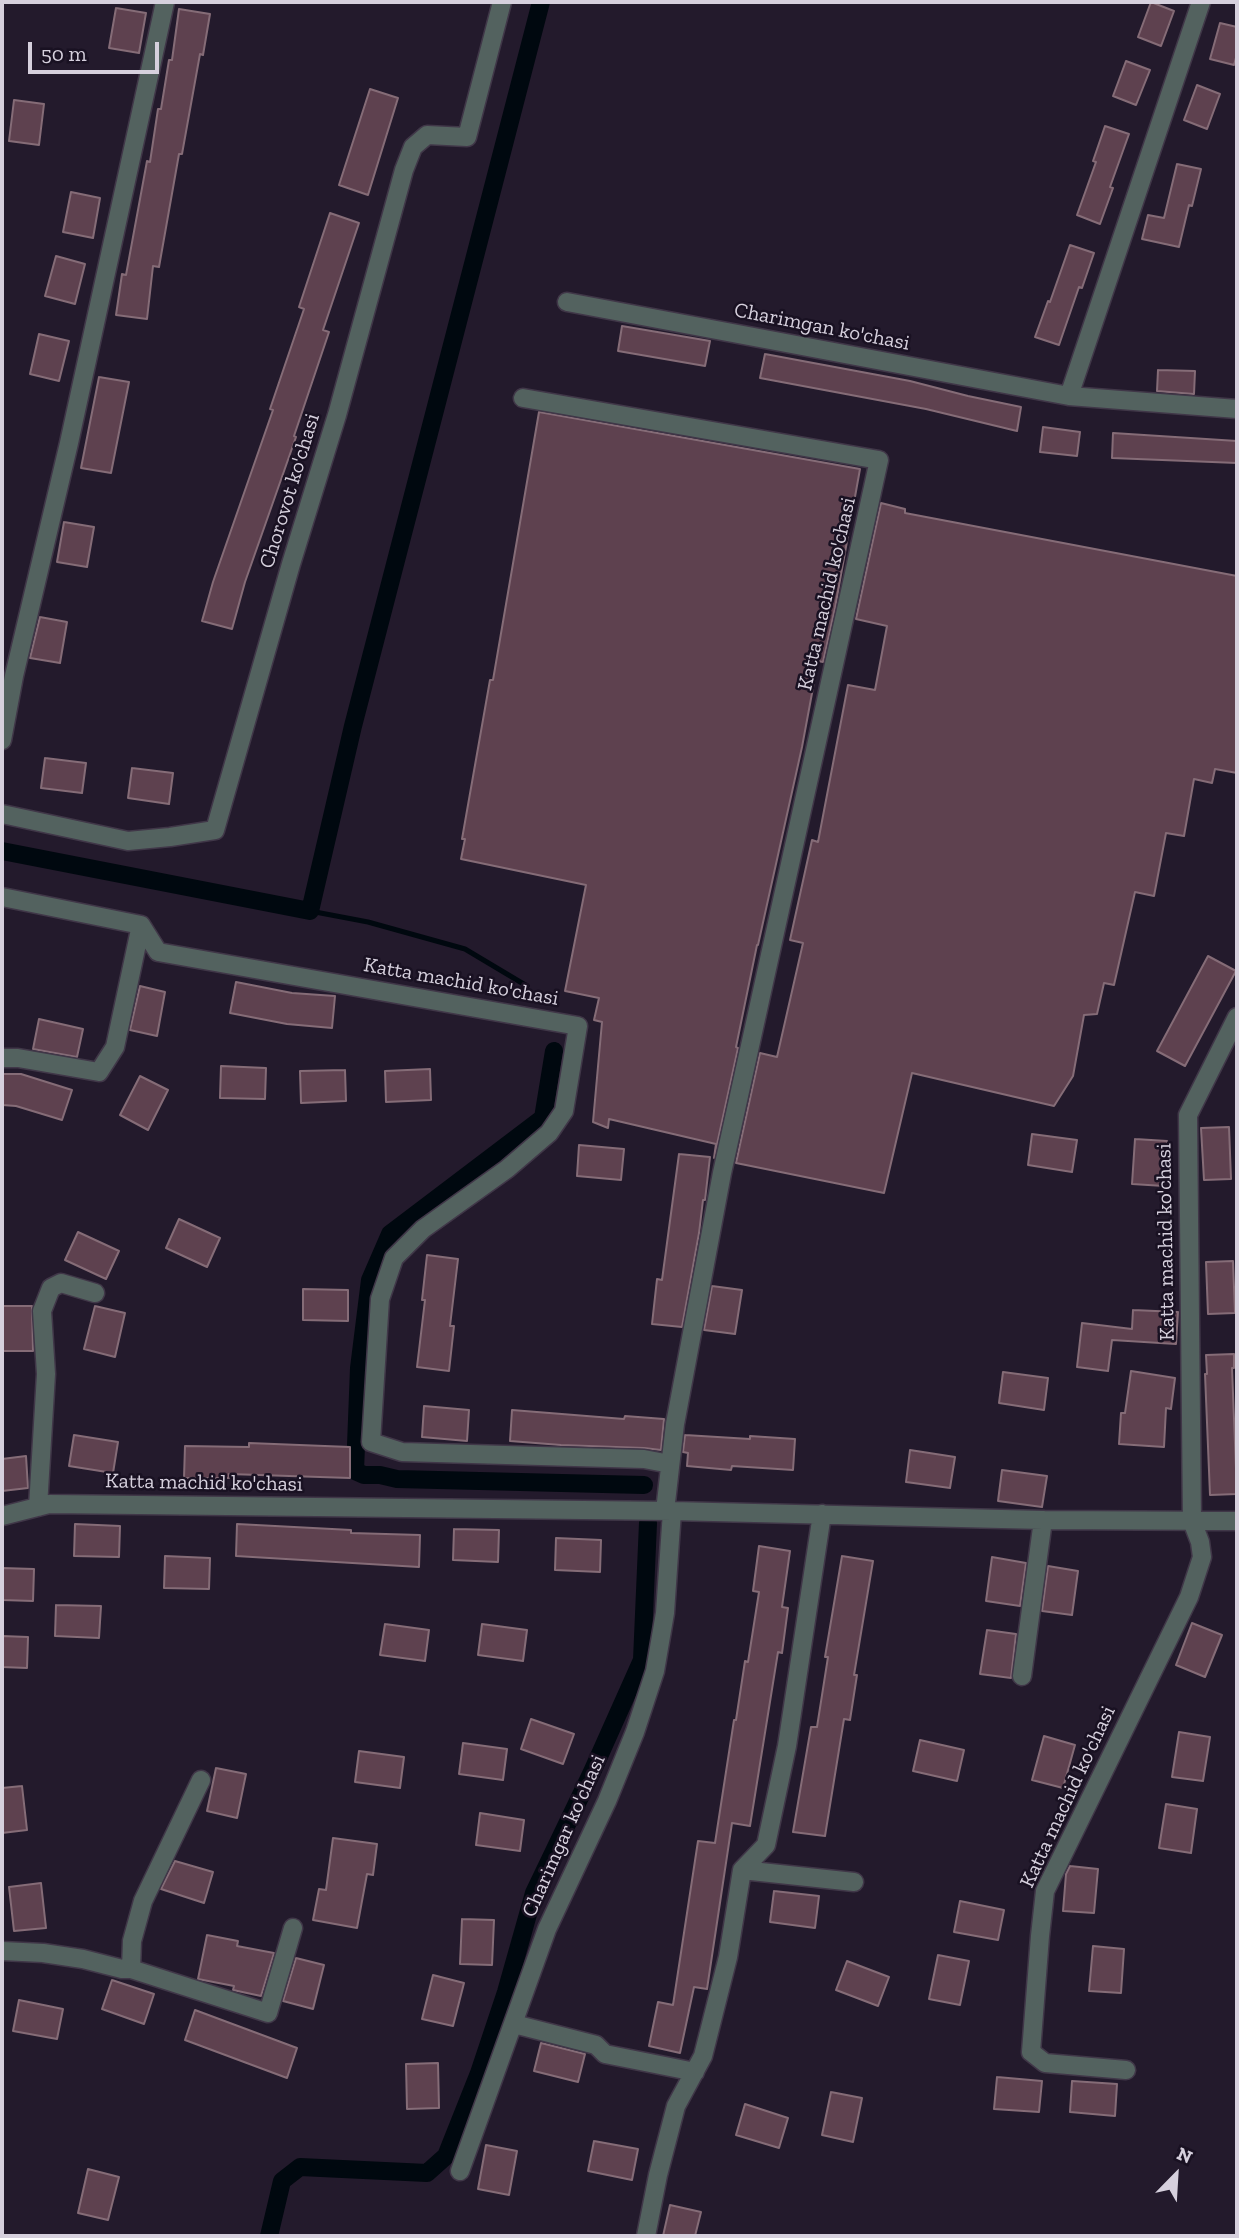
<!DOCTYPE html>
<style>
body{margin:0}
#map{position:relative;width:1239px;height:2238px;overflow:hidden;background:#231a2c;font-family:"Zilla Slab",serif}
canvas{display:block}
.frame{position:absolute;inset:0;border:4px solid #d6d0dd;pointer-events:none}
.north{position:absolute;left:1141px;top:2140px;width:70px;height:70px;-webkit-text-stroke:5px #191122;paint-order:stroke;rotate:24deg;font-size:19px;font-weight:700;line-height:28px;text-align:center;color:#d6d0dd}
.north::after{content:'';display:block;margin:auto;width:24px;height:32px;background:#d6d0dd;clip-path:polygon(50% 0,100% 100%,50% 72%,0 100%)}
.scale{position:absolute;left:28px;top:42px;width:131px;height:32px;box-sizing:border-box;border:4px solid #d6d0dd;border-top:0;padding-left:9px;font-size:21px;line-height:24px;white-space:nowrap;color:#d6d0dd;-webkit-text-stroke:5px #191122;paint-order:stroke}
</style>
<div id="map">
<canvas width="1239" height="2238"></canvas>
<div class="frame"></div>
<div class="north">N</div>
<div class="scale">50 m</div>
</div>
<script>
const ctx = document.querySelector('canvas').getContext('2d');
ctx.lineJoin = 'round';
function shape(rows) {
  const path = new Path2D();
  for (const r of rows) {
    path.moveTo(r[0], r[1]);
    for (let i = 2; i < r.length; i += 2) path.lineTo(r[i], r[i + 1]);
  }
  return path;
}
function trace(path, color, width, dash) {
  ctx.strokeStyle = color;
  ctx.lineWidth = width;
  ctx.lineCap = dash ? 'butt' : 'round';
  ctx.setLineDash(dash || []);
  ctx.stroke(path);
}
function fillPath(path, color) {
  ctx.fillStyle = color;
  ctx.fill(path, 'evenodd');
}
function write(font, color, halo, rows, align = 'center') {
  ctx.font = font + ' "Zilla Slab",serif';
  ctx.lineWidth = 5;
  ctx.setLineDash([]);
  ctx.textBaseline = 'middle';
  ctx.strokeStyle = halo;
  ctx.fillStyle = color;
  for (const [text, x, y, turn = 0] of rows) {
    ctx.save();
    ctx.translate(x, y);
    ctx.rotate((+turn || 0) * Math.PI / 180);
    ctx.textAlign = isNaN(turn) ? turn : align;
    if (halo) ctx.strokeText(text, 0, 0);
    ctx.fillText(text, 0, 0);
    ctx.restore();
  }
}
const stream = shape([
 [310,911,368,922,465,949,527,986]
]);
const canal = shape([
 [2,851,310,911,353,726,541,2],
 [554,1051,543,1118,390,1234,370,1280,359,1368,355,1471,364,1475,380,1475,397,1479,644,1485],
 [269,2236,282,2181,300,2167,427,2173,446,2156,479,2073,506,1992,534,1893,592,1772,642,1660,648,1523]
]);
const building = shape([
 [1151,2,1174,11,1161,46,1138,37,1151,2],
 [116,8,146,13,139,53,109,48,116,8],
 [179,9,210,14,203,55,200,54,182,154,179,154,159,267,153,266,147,319,116,315,122,274,126,275,147,161,150,162,158,109,161,109,169,60,172,60,179,9],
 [1220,23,1237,27,1237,54,1234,65,1210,59,1220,23],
 [1126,61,1150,70,1136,105,1113,96,1126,61],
 [1197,85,1220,94,1207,129,1184,120,1197,85],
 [370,89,398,98,368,195,339,185,370,89],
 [14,100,44,104,39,145,9,141,14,100],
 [1105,126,1129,134,1110,187,1113,188,1100,224,1077,215,1096,162,1093,161,1105,126],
 [1177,164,1201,169,1192,206,1189,205,1179,247,1142,239,1148,215,1164,218,1177,164],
 [71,192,100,198,93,238,63,232,71,192],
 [330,213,359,223,323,330,329,332,294,436,296,437,245,582,232,629,202,621,213,582,273,410,270,409,304,309,299,307,330,213],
 [1070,245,1094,253,1082,288,1079,287,1059,345,1035,337,1048,301,1050,302,1070,245],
 [56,256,85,264,75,304,45,296,56,256],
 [622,326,710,341,705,366,618,351,622,326],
 [39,334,69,341,59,381,30,374,39,334],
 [765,354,910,381,968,396,1021,407,1017,431,926,409,760,378,765,354],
 [1158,370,1195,371,1194,394,1157,391,1158,370],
 [99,377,129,382,111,473,81,468,99,377],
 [539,412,860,469,835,608,823,662,818,661,802,747,758,945,757,945,736,1047,738,1048,714,1158,716,1144,609,1119,608,1128,593,1122,602,1022,594,1020,599,998,565,991,586,885,461,859,465,839,462,839,490,680,493,680,539,412],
 [1043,427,1080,432,1077,456,1040,452,1043,427],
 [1113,433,1237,441,1237,463,1112,458,1113,433],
 [881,503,905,509,905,513,1237,576,1237,773,1215,769,1212,783,1194,779,1184,836,1166,833,1154,896,1135,892,1114,985,1104,983,1097,1014,1084,1015,1073,1076,1054,1106,912,1073,884,1193,736,1163,760,1053,777,1057,803,943,790,940,812,840,818,842,848,685,875,690,887,626,856,619,881,503],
 [64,522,94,527,87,567,57,562,64,522],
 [40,617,67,622,60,663,30,658,40,617],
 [45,758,86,763,82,793,41,788,45,758],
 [132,768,173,773,169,804,128,798,132,768],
 [1208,956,1236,971,1185,1066,1157,1051,1208,956],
 [236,982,292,993,335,996,332,1028,287,1024,230,1013,236,982],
 [140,986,165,992,157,1036,130,1030,140,986],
 [39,1019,83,1029,77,1057,33,1049,39,1019],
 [221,1066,266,1068,265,1099,220,1098,221,1066],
 [430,1069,431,1100,386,1102,385,1071,430,1069],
 [345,1070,346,1101,301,1103,300,1071,345,1070],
 [2,1074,21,1074,72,1090,62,1120,16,1106,2,1105,2,1074],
 [140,1076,168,1090,148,1130,120,1115,140,1076],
 [1229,1127,1231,1179,1204,1180,1201,1128,1229,1127],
 [1032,1134,1077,1140,1072,1172,1028,1165,1032,1134],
 [1135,1139,1167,1141,1164,1186,1132,1184,1135,1139],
 [579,1145,624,1149,621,1180,577,1176,579,1145],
 [679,1154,710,1157,705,1200,703,1200,699,1233,682,1327,652,1324,657,1279,662,1280,679,1154],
 [179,1219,220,1238,207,1267,166,1248,179,1219],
 [78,1232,119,1251,106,1279,65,1260,78,1232],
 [427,1255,458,1259,450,1326,454,1326,449,1371,417,1367,425,1300,422,1300,427,1255],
 [1233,1261,1235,1313,1208,1314,1206,1262,1233,1261],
 [712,1286,742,1290,735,1334,704,1330,712,1286],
 [303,1289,348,1290,348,1321,303,1320,303,1289],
 [2,1306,32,1306,33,1351,2,1351,2,1306],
 [95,1306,125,1313,115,1357,84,1349,95,1306],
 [1133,1310,1178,1312,1176,1344,1112,1340,1108,1371,1077,1367,1082,1323,1132,1329,1133,1310],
 [1234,1354,1234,1368,1232,1368,1237,1494,1210,1495,1205,1374,1207,1374,1206,1355,1234,1354],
 [1131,1371,1175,1378,1171,1409,1166,1408,1164,1447,1119,1444,1121,1413,1125,1413,1131,1371],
 [1003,1372,1048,1378,1044,1410,999,1403,1003,1372],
 [424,1406,469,1410,467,1441,422,1437,424,1406],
 [512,1410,624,1419,625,1416,664,1419,661,1450,644,1448,561,1445,510,1441,512,1410],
 [74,1435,118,1442,113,1473,69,1466,74,1435],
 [685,1435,750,1439,750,1436,795,1439,793,1470,732,1466,731,1470,687,1466,688,1453,683,1452,685,1435],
 [249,1443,350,1447,350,1478,229,1474,229,1478,184,1478,185,1446,249,1447,249,1443],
 [910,1450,955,1457,950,1488,906,1482,910,1450],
 [26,1456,28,1488,2,1491,2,1459,26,1456],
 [1002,1470,1047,1476,1042,1507,998,1501,1002,1470],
 [75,1524,120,1526,119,1557,74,1556,75,1524],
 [237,1524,351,1530,351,1533,420,1535,419,1567,236,1556,237,1524],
 [454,1529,499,1530,498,1562,453,1560,454,1529],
 [556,1538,601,1540,600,1572,555,1570,556,1538],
 [759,1546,790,1551,782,1607,788,1608,782,1653,778,1652,750,1826,732,1823,707,1989,694,1987,680,2053,649,2046,658,2002,673,2005,698,1841,715,1843,734,1720,736,1720,745,1661,748,1662,759,1592,753,1591,759,1546],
 [165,1556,210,1558,209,1589,164,1588,165,1556],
 [842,1556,873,1561,854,1675,857,1675,850,1720,844,1719,825,1836,793,1832,811,1727,817,1727,828,1657,825,1657,842,1556],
 [992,1557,1026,1563,1020,1606,986,1601,992,1557],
 [1048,1566,1078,1571,1072,1615,1042,1611,1048,1566],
 [2,1568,34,1569,33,1601,2,1600,2,1568],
 [56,1605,101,1606,99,1638,55,1636,56,1605],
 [1192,1623,1222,1635,1205,1677,1176,1665,1192,1623],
 [385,1624,429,1630,425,1661,380,1655,385,1624],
 [482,1624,527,1630,523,1661,478,1655,482,1624],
 [987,1630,1016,1634,1011,1678,980,1674,987,1630],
 [2,1636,28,1637,27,1668,2,1667,2,1636],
 [531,1719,574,1734,563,1764,521,1749,531,1719],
 [1179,1732,1210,1737,1203,1781,1172,1777,1179,1732],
 [1044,1736,1075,1745,1063,1788,1032,1780,1044,1736],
 [920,1740,964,1750,957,1781,913,1771,920,1740],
 [463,1743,507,1749,503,1780,459,1774,463,1743],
 [359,1751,404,1757,400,1788,355,1782,359,1751],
 [216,1768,246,1774,237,1818,207,1811,216,1768],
 [22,1786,27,1830,2,1833,2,1788,22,1786],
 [1166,1804,1197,1809,1191,1853,1159,1848,1166,1804],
 [480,1813,524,1820,520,1851,476,1845,480,1813],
 [333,1838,377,1844,373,1875,367,1874,357,1928,313,1920,319,1889,326,1890,333,1838],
 [175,1861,213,1872,204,1903,161,1889,175,1861],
 [1070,1866,1098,1869,1094,1913,1063,1911,1066,1874,1070,1866],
 [41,1883,46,1928,14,1931,9,1887,41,1883],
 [774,1891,819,1896,815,1928,770,1922,774,1891],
 [960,1901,1004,1910,998,1940,954,1932,960,1901],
 [462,1919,494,1920,492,1965,460,1964,462,1919],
 [207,1935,238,1941,237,1946,274,1953,261,1996,233,1990,234,1986,198,1979,207,1935],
 [1093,1946,1124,1949,1121,1993,1089,1991,1093,1946],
 [938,1955,969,1961,960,2005,929,1999,938,1955],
 [296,1958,324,1965,313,2009,283,2001,296,1958],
 [847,1961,889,1977,878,2006,836,1990,847,1961],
 [433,1975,464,1983,453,2026,422,2019,433,1975],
 [112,1980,154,1994,144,2024,102,2009,112,1980],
 [19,2000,63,2009,57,2039,13,2031,19,2000],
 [195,2010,297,2048,287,2078,185,2040,195,2010],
 [541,2043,585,2054,578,2082,534,2071,541,2043],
 [438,2063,439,2108,407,2109,406,2064,438,2063],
 [997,2077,1042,2081,1039,2112,994,2109,997,2077],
 [1072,2081,1117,2084,1115,2116,1070,2112,1072,2081],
 [831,2092,862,2098,853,2142,822,2135,831,2092],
 [745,2104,788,2118,779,2148,736,2135,745,2104],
 [594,2141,638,2149,632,2180,588,2171,594,2141],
 [486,2145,517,2151,509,2195,478,2189,486,2145],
 [88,2169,119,2177,108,2220,78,2213,88,2169],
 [670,2205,701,2212,695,2236,663,2236,670,2205]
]);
const minor = shape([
 [567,302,1069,396,1237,409],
 [1069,396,1201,2],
 [523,398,879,460,722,1173,675,1424,665,1511],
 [2,740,14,676,69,443,165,2],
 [2,814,128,841,170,837,215,830,291,564,337,415,404,170,413,147,427,135,467,137,502,2],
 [2,897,141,925,158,952,578,1026,564,1111,549,1133,507,1169,423,1229,394,1258,380,1299,371,1442,402,1452,644,1459,670,1464],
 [2,1058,18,1058,99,1072,115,1047,141,925],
 [38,1507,46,1374,42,1311,51,1288,61,1283,95,1293],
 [2,1516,49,1504,672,1511,1043,1520,1237,1521],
 [1022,1676,1043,1520],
 [742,1870,854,1882],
 [2,1951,43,1953,83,1959,122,1969,131,1969,132,1941,143,1901,201,1780],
 [131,1969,268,2013,293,1928],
 [514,2024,596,2045,605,2054,695,2072],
 [1126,2070,1045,2063,1031,2052,1040,1936,1045,1891,1189,1597,1202,1557,1200,1542,1192,1521,1188,1115,1237,1017],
 [460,2171,547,1929,607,1801,635,1732,655,1671,665,1613,672,1511],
 [646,2236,658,2175,676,2106,703,2056,728,1957,742,1870,766,1845,787,1746,822,1514]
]);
const streetNames = [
 ["Charimgan ko'chasi",822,327,11],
 ["Chorovot ko'chasi",290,491,-73],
 ["Katta machid ko'chasi",827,594,-77],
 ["Katta machid ko'chasi",461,982,10],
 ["Katta machid ko'chasi",1166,1242,-91],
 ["Katta machid ko'chasi",204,1483,1],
 ["Katta machid ko'chasi",1068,1797,-65],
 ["Charimgar ko'chasi",564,1836,-66]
];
trace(stream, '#00080f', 5);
trace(canal, '#00080f', 18);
fillPath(building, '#5e414f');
trace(building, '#856c77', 2);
trace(minor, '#403748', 21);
trace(minor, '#53625f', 18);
write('21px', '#d6d0dd', '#191122', streetNames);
</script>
